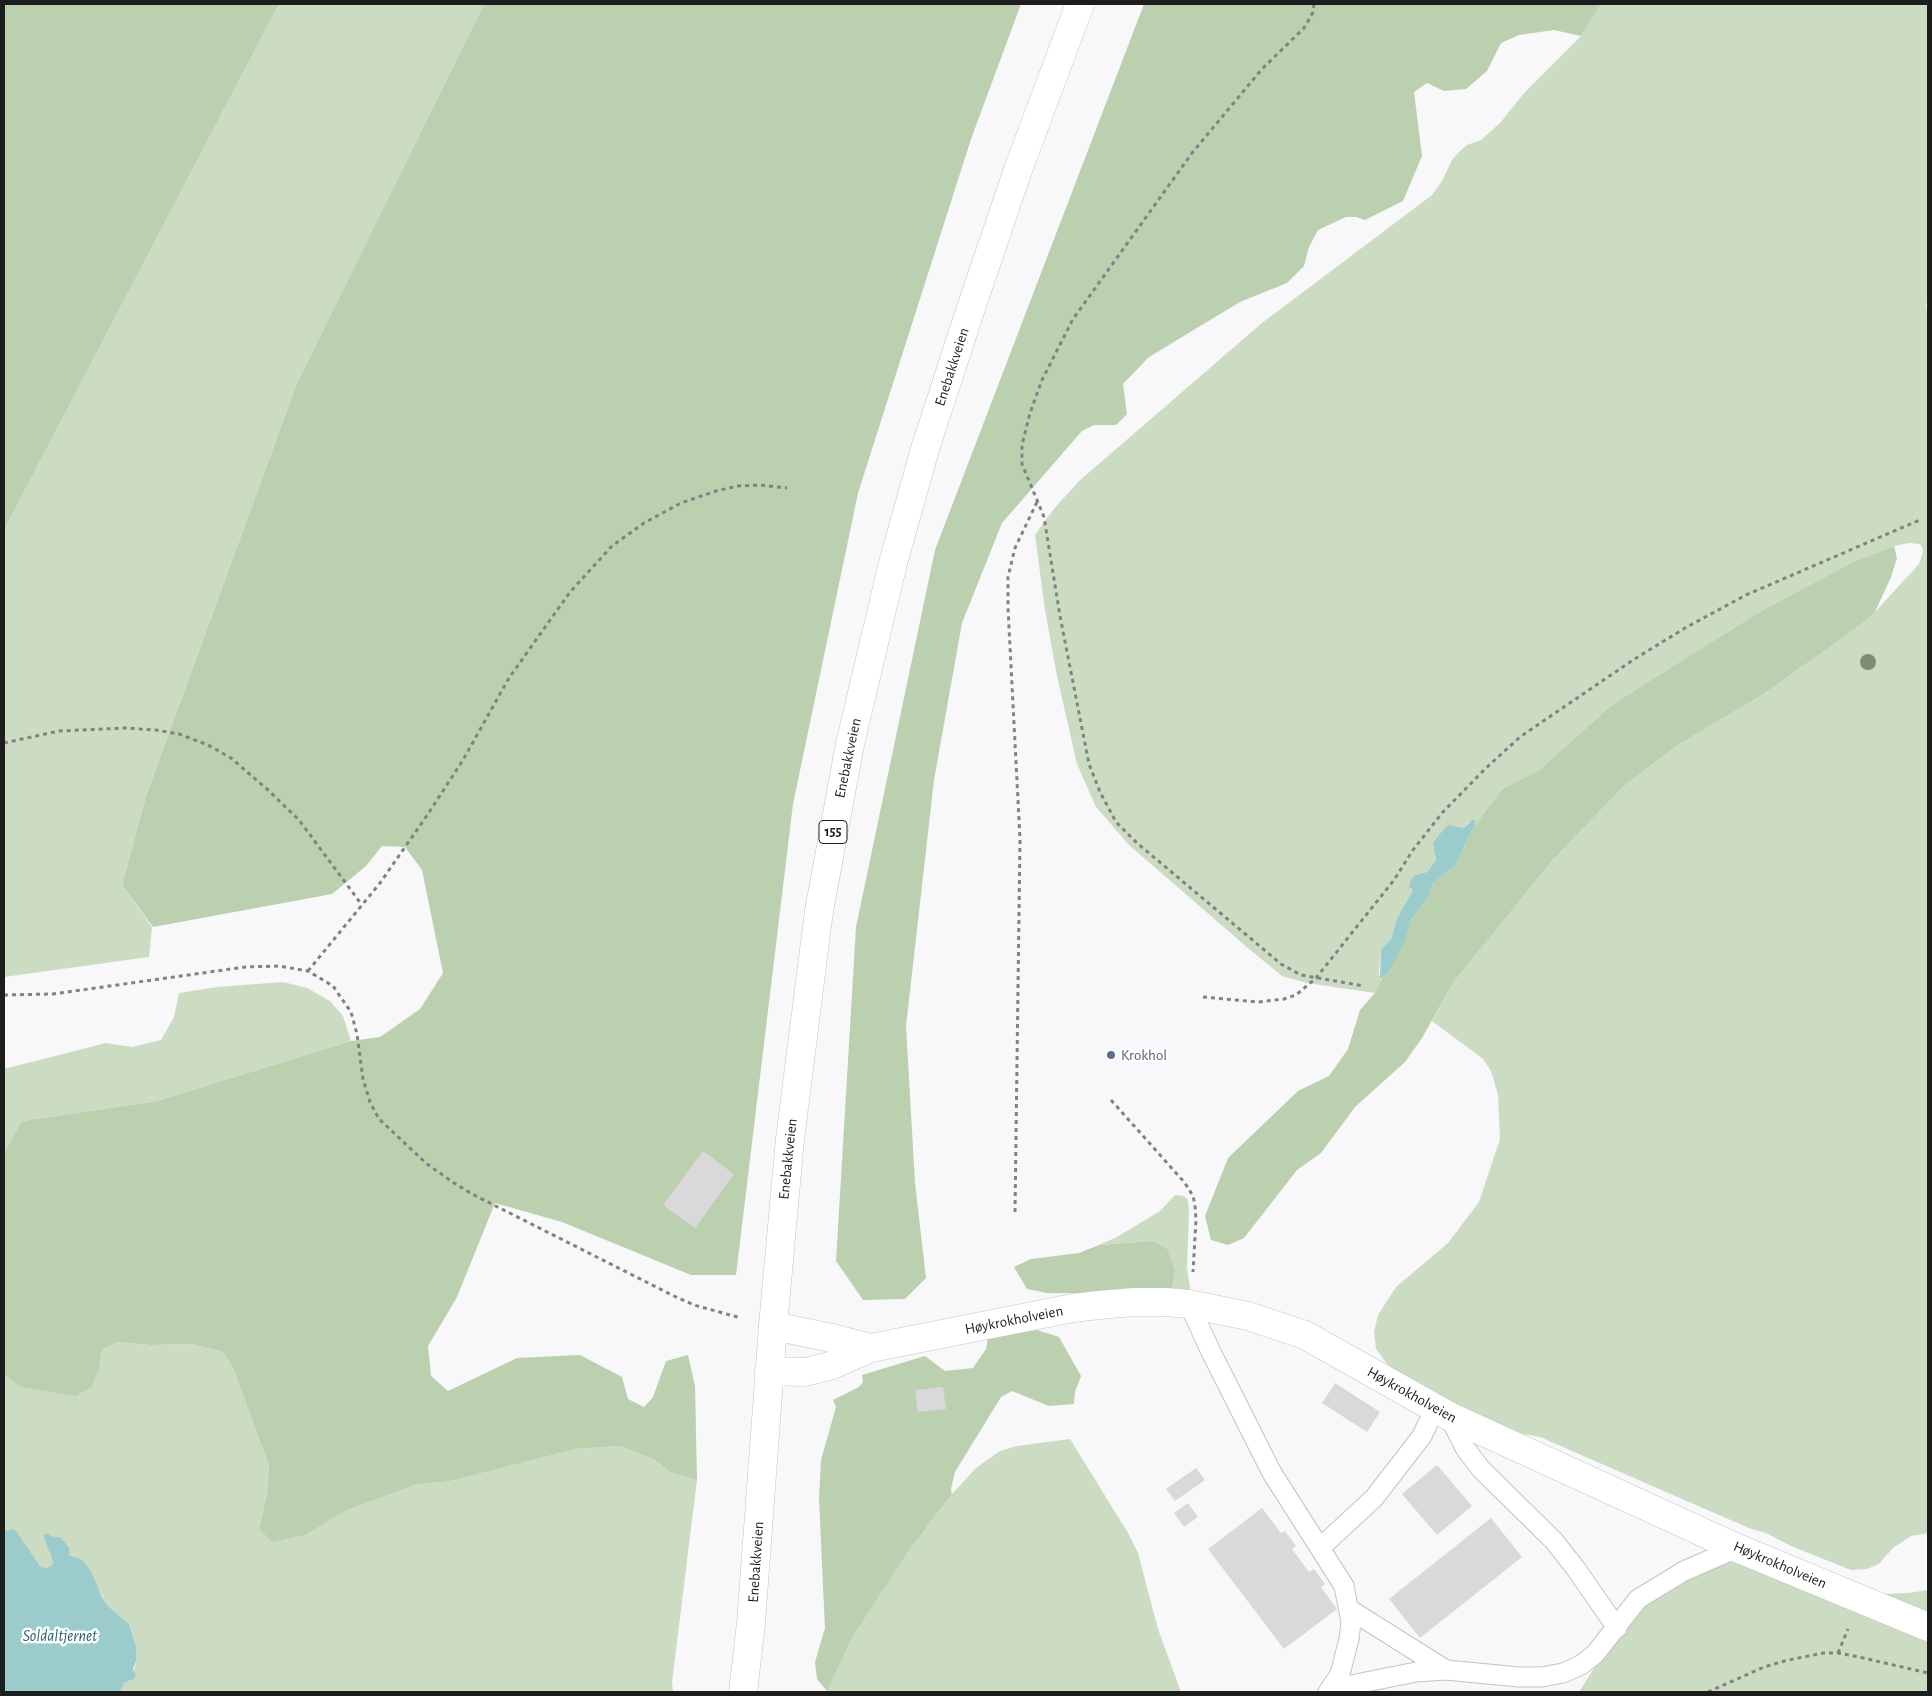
<!DOCTYPE html>
<meta charset="utf-8">
<style>
body{margin:0}
#map{position:relative;width:1932px;height:1696px;overflow:hidden;background:#f8f7fa;font-family:"Alegreya Sans",sans-serif}
canvas{display:block}
.frame{position:absolute;inset:0;border:5px solid #1d1d1e;pointer-events:none}
</style>
<div id="map">
<canvas width="1932" height="1696"></canvas>
<div class="frame"></div>
</div>
<script>
const ctx = document.querySelector('canvas').getContext('2d');
ctx.lineJoin = 'round';
function fillPath(path, color) {
  ctx.fillStyle = color;
  ctx.fill(path, 'evenodd');
}
function shape(rows) {
  const path = new Path2D();
  for (const r of rows) {
    path.moveTo(r[0], r[1]);
    for (let i = 2; i < r.length; i += 2) path.lineTo(r[i], r[i + 1]);
  }
  return path;
}
function trace(path, color, width, dash) {
  ctx.strokeStyle = color;
  ctx.lineWidth = width;
  ctx.lineCap = dash ? 'butt' : 'round';
  ctx.setLineDash(dash || []);
  ctx.stroke(path);
}
function write(font, color, halo, rows, align = 'center') {
  ctx.font = font + ' "Alegreya Sans",sans-serif';
  ctx.lineWidth = 5;
  ctx.setLineDash([]);
  ctx.textBaseline = 'middle';
  ctx.strokeStyle = halo;
  ctx.fillStyle = color;
  for (const [text, x, y, turn = 0] of rows) {
    ctx.save();
    ctx.translate(x, y);
    ctx.rotate((+turn || 0) * Math.PI / 180);
    ctx.textAlign = isNaN(turn) ? turn : align;
    if (halo) ctx.strokeText(text, 0, 0);
    ctx.fillText(text, 0, 0);
    ctx.restore();
  }
}
const green = shape([
 [279,4,484,4,297,383,146,796,122,885,152,927,149,957,4,977,4,530],
 [1601,4,1928,4,1928,301,1926,304,1928,318,1928,1533,1911,1536,1893,1548,1879,1564,1867,1569,1851,1570,1791,1546,1766,1533,1751,1529,1540,1437,1507,1431,1393,1372,1376,1349,1374,1332,1378,1315,1396,1287,1448,1243,1479,1202,1500,1139,1498,1095,1491,1071,1483,1059,1432,1021,1453,983,1550,863,1622,788,1676,746,1762,695,1858,627,1875,612,1919,564,1923,552,1922,547,1920,544,1909,543,1894,546,1853,562,1763,610,1613,704,1539,770,1502,789,1475,825,1475,820,1469,822,1464,828,1456,826,1443,833,1434,840,1436,860,1427,872,1415,875,1411,888,1412,892,1397,918,1391,939,1381,949,1379,973,1380,977,1383,977,1375,993,1307,983,1282,976,1249,949,1129,845,1096,807,1077,764,1057,676,1045,610,1035,535,1053,510,1079,481,1262,323,1432,195,1442,181,1452,160,1458,153,1467,145,1481,140,1500,123,1525,92,1581,36],
 [283,982,307,988,330,1001,343,1016,351,1041,157,1101,22,1121,4,1153,4,1069,106,1043,132,1047,161,1040,174,1017,179,993,217,987],
 [1175,1195,1184,1196,1188,1200,1189,1211,1187,1269,1191,1293,1172,1289,1175,1271,1167,1248,1153,1241,1099,1245,1117,1237,1160,1211],
 [117,1342,150,1345,192,1344,223,1352,233,1368,269,1466,267,1494,259,1528,306,1535,345,1511,415,1485,451,1481,576,1449,620,1446,655,1460,670,1472,697,1480,672,1682,673,1692,120,1692,124,1683,132,1680,136,1661,136,1646,129,1624,108,1606,81,1559,69,1555,60,1537,51,1536,49,1553,53,1561,52,1565,46,1568,40,1566,12,1529,4,1531,4,1375,21,1387,99,1368,102,1350],
 [1070,1439,1128,1533,1138,1553,1158,1629,1181,1692,826,1692,852,1638,908,1552,952,1494,976,1468,1000,1451,1017,1446],
 [1729,1561,1781,1576,1928,1642,1928,1692,1579,1692,1605,1651,1642,1608,1657,1596,1679,1584],
 [1928,1590,1928,1614,1881,1594,1909,1593]
]);
const forest = shape([
 [4,4,279,4,4,530],
 [484,4,1021,4,971,139,858,493,793,804,736,1275,691,1275,562,1222,495,1203,457,1297,428,1346,431,1376,448,1391,517,1358,580,1355,622,1377,628,1399,644,1407,653,1397,666,1361,688,1355,695,1386,697,1480,670,1472,655,1460,620,1446,576,1449,451,1481,415,1485,345,1511,306,1535,272,1542,259,1528,267,1494,269,1466,233,1368,223,1352,192,1344,150,1345,117,1342,102,1350,99,1368,92,1386,76,1396,21,1387,4,1375,4,1153,22,1121,157,1101,351,1041,380,1037,420,1009,443,973,422,870,405,847,382,846,366,866,332,894,153,927,122,885,146,796,297,383],
 [1144,4,1601,4,1581,36,1554,30,1519,35,1501,43,1487,71,1466,89,1444,91,1427,83,1414,92,1422,156,1403,201,1365,220,1356,217,1346,217,1318,230,1309,247,1304,266,1287,283,1240,302,1149,357,1123,384,1127,414,1116,425,1094,425,1082,431,1002,523,962,623,934,780,906,1026,915,1183,926,1278,905,1299,863,1300,836,1261,856,927,935,550],
 [1894,546,1897,558,1891,577,1875,612,1858,627,1762,695,1676,746,1622,788,1550,863,1453,983,1422,1038,1405,1062,1355,1107,1321,1153,1297,1170,1244,1238,1228,1245,1211,1240,1205,1216,1228,1158,1298,1091,1329,1076,1348,1049,1360,1010,1375,993,1383,977,1389,972,1411,920,1429,896,1433,883,1457,864,1463,848,1475,825,1502,789,1539,770,1613,704,1686,658,1763,610,1853,562],
 [1153,1241,1167,1248,1175,1270,1172,1289,1160,1294,1047,1293,1027,1289,1014,1267,1031,1259,1079,1253,1099,1245],
 [1037,1330,1059,1337,1081,1376,1075,1392,1074,1404,1049,1406,1012,1391,1001,1397,955,1472,951,1489,952,1494,908,1552,852,1638,827,1691,817,1679,815,1662,825,1628,819,1499,821,1460,836,1407,833,1400,859,1387,863,1382,862,1375,925,1356,945,1371,973,1368,986,1349,988,1338,1001,1335]
]);
const water = shape([
 [1472,820,1475,820,1475,825,1463,848,1457,864,1433,883,1429,896,1411,920,1404,942,1389,972,1383,977,1380,977,1381,949,1391,939,1397,918,1412,892,1412,889,1409,887,1411,880,1415,875,1427,872,1436,860,1433,842,1447,826,1450,825,1464,828],
 [12,1529,16,1531,40,1566,46,1568,52,1565,53,1562,43,1535,48,1533,51,1536,60,1537,69,1548,69,1555,81,1559,91,1571,102,1597,108,1606,129,1624,136,1646,136,1661,133,1669,136,1676,134,1679,124,1683,120,1692,4,1692,4,1531]
]);
const building = shape([
 [703,1151,734,1174,695,1228,663,1205],
 [1335,1383,1380,1412,1367,1432,1322,1403],
 [943,1387,946,1409,918,1412,915,1390],
 [1437,1465,1472,1506,1437,1535,1402,1494],
 [1196,1468,1205,1480,1175,1501,1166,1489],
 [1188,1503,1198,1517,1184,1527,1174,1513],
 [1262,1508,1281,1533,1285,1531,1296,1546,1292,1549,1309,1572,1314,1569,1325,1584,1321,1587,1337,1609,1284,1649,1208,1549],
 [1491,1518,1522,1557,1420,1638,1389,1599]
]);
const path = shape([
 [1314,4,1313,12,1304,28,1262,69,1192,153,1073,319,1042,380,1030,413,1022,445,1022,464,1044,517,1060,616,1089,764,1100,792,1116,822,1137,843,1281,964,1301,975,1364,986],
 [4,743,59,731,125,728,156,730,179,734,208,745,231,758,268,790,299,820,362,905],
 [308,971,380,883,428,814,463,760,509,678,570,592,612,546,644,523,681,503,716,491,738,486,760,485,787,488],
 [4,995,53,994,245,967,279,966,308,971,333,986,351,1012,357,1034,363,1079,370,1102,379,1119,427,1164,451,1181,472,1194,674,1296,694,1305,741,1318],
 [1203,997,1258,1002,1284,999,1296,995,1316,978,1394,880,1413,850,1442,813,1486,768,1520,737,1633,660,1685,628,1746,595,1922,519],
 [1111,1100,1185,1183,1193,1196,1195,1205,1196,1220,1193,1272],
 [1015,1212,1020,839,1008,608,1008,577,1015,548,1037,502],
 [1838,1653,1848,1629],
 [1708,1692,1764,1667,1788,1660,1824,1653,1838,1653,1859,1657,1928,1673]
]);
const service = shape([
 [1189,1304,1211,1352,1272,1473,1344,1586,1351,1622,1349,1639,1340,1674,1328,1692],
 [1449,1416,1465,1448,1480,1468,1554,1541,1576,1569,1617,1628],
 [1320,1548,1374,1498,1422,1436,1435,1408],
 [1349,1609,1446,1670],
 [1331,1689,1416,1672,1446,1670,1519,1677,1542,1677,1563,1673,1581,1665,1595,1654,1638,1599,1684,1571,1737,1548]
]);
const minor = shape([
 [773,1326,832,1338,871,1348],
 [769,1371,805,1372,830,1366,871,1348,1073,1308,1099,1305,1134,1302,1166,1302,1189,1304,1248,1316,1305,1335,1449,1416,1737,1548,1928,1627]
]);
const primary = shape([
 [743,1692,751,1623,773,1326,790,1139,819,911,850,744,893,563,925,449,972,305,1019,167,1080,4]
]);
const trees = [
 [1868,662]
];
const markers = [
 [1111,1055,5,"#5c6f8a"]
];
const shields = [
 [833,832,28]
];
const shieldNames = [
 ["155",833,832]
];
const streetNames = [
 ["Enebakkveien",952,367,-72],
 ["Enebakkveien",848,758,-78],
 ["Enebakkveien",788,1159,-84],
 ["Høykrokholveien",1014,1320,-11],
 ["Høykrokholveien",1412,1395,29],
 ["Enebakkveien",756,1562,-86],
 ["Høykrokholveien",1780,1565,23]
];
const serviceNames = [
 ["Krokhol",1121,1055]
];
const waterNames = [
 ["Soldaltjernet",60,1636]
];
fillPath(green, '#ccdcc3');
fillPath(forest, '#bbd0af');
fillPath(water, '#9ccbcc');
fillPath(building, '#dad8db');
trace(service, '#c4c3c6', 21);
trace(minor, '#c4c3c6', 29);
trace(primary, '#c4c3c6', 29);
trace(path, '#828284', 3, [4, 4]);
trace(service, '#fff', 19);
trace(minor, '#fff', 28);
trace(primary, '#fff', 28);
ctx.fillStyle = '#7e8c73';
for (const [x, y] of trees) {
  ctx.beginPath();
  ctx.arc(x, y, 8, 0, 2 * Math.PI);
  ctx.fill();
}
for (const [x, y, r, color] of markers) {
  const dot = new Path2D();
  dot.arc(x, y, r, 0, 2 * Math.PI);
  ctx.fillStyle = color;
  ctx.fill(dot);
  trace(dot, '#fff', 2);
}
for (const [x, y, w] of shields) {
  const box = new Path2D();
  box.roundRect(x - w / 2, y - 11.5, w, 23, 4);
  ctx.fillStyle = '#fff';
  ctx.fill(box);
  trace(box, '#1d1d1e', 1);
}
write('bold 14px', '#1d1d1e', null, shieldNames);
write('15px', '#1d1d1e', '#fff', streetNames);
write('15px', '#4e5e75', '#fff', serviceNames, 'left');
write('italic 16px', '#216062', '#fff', waterNames);
</script>
